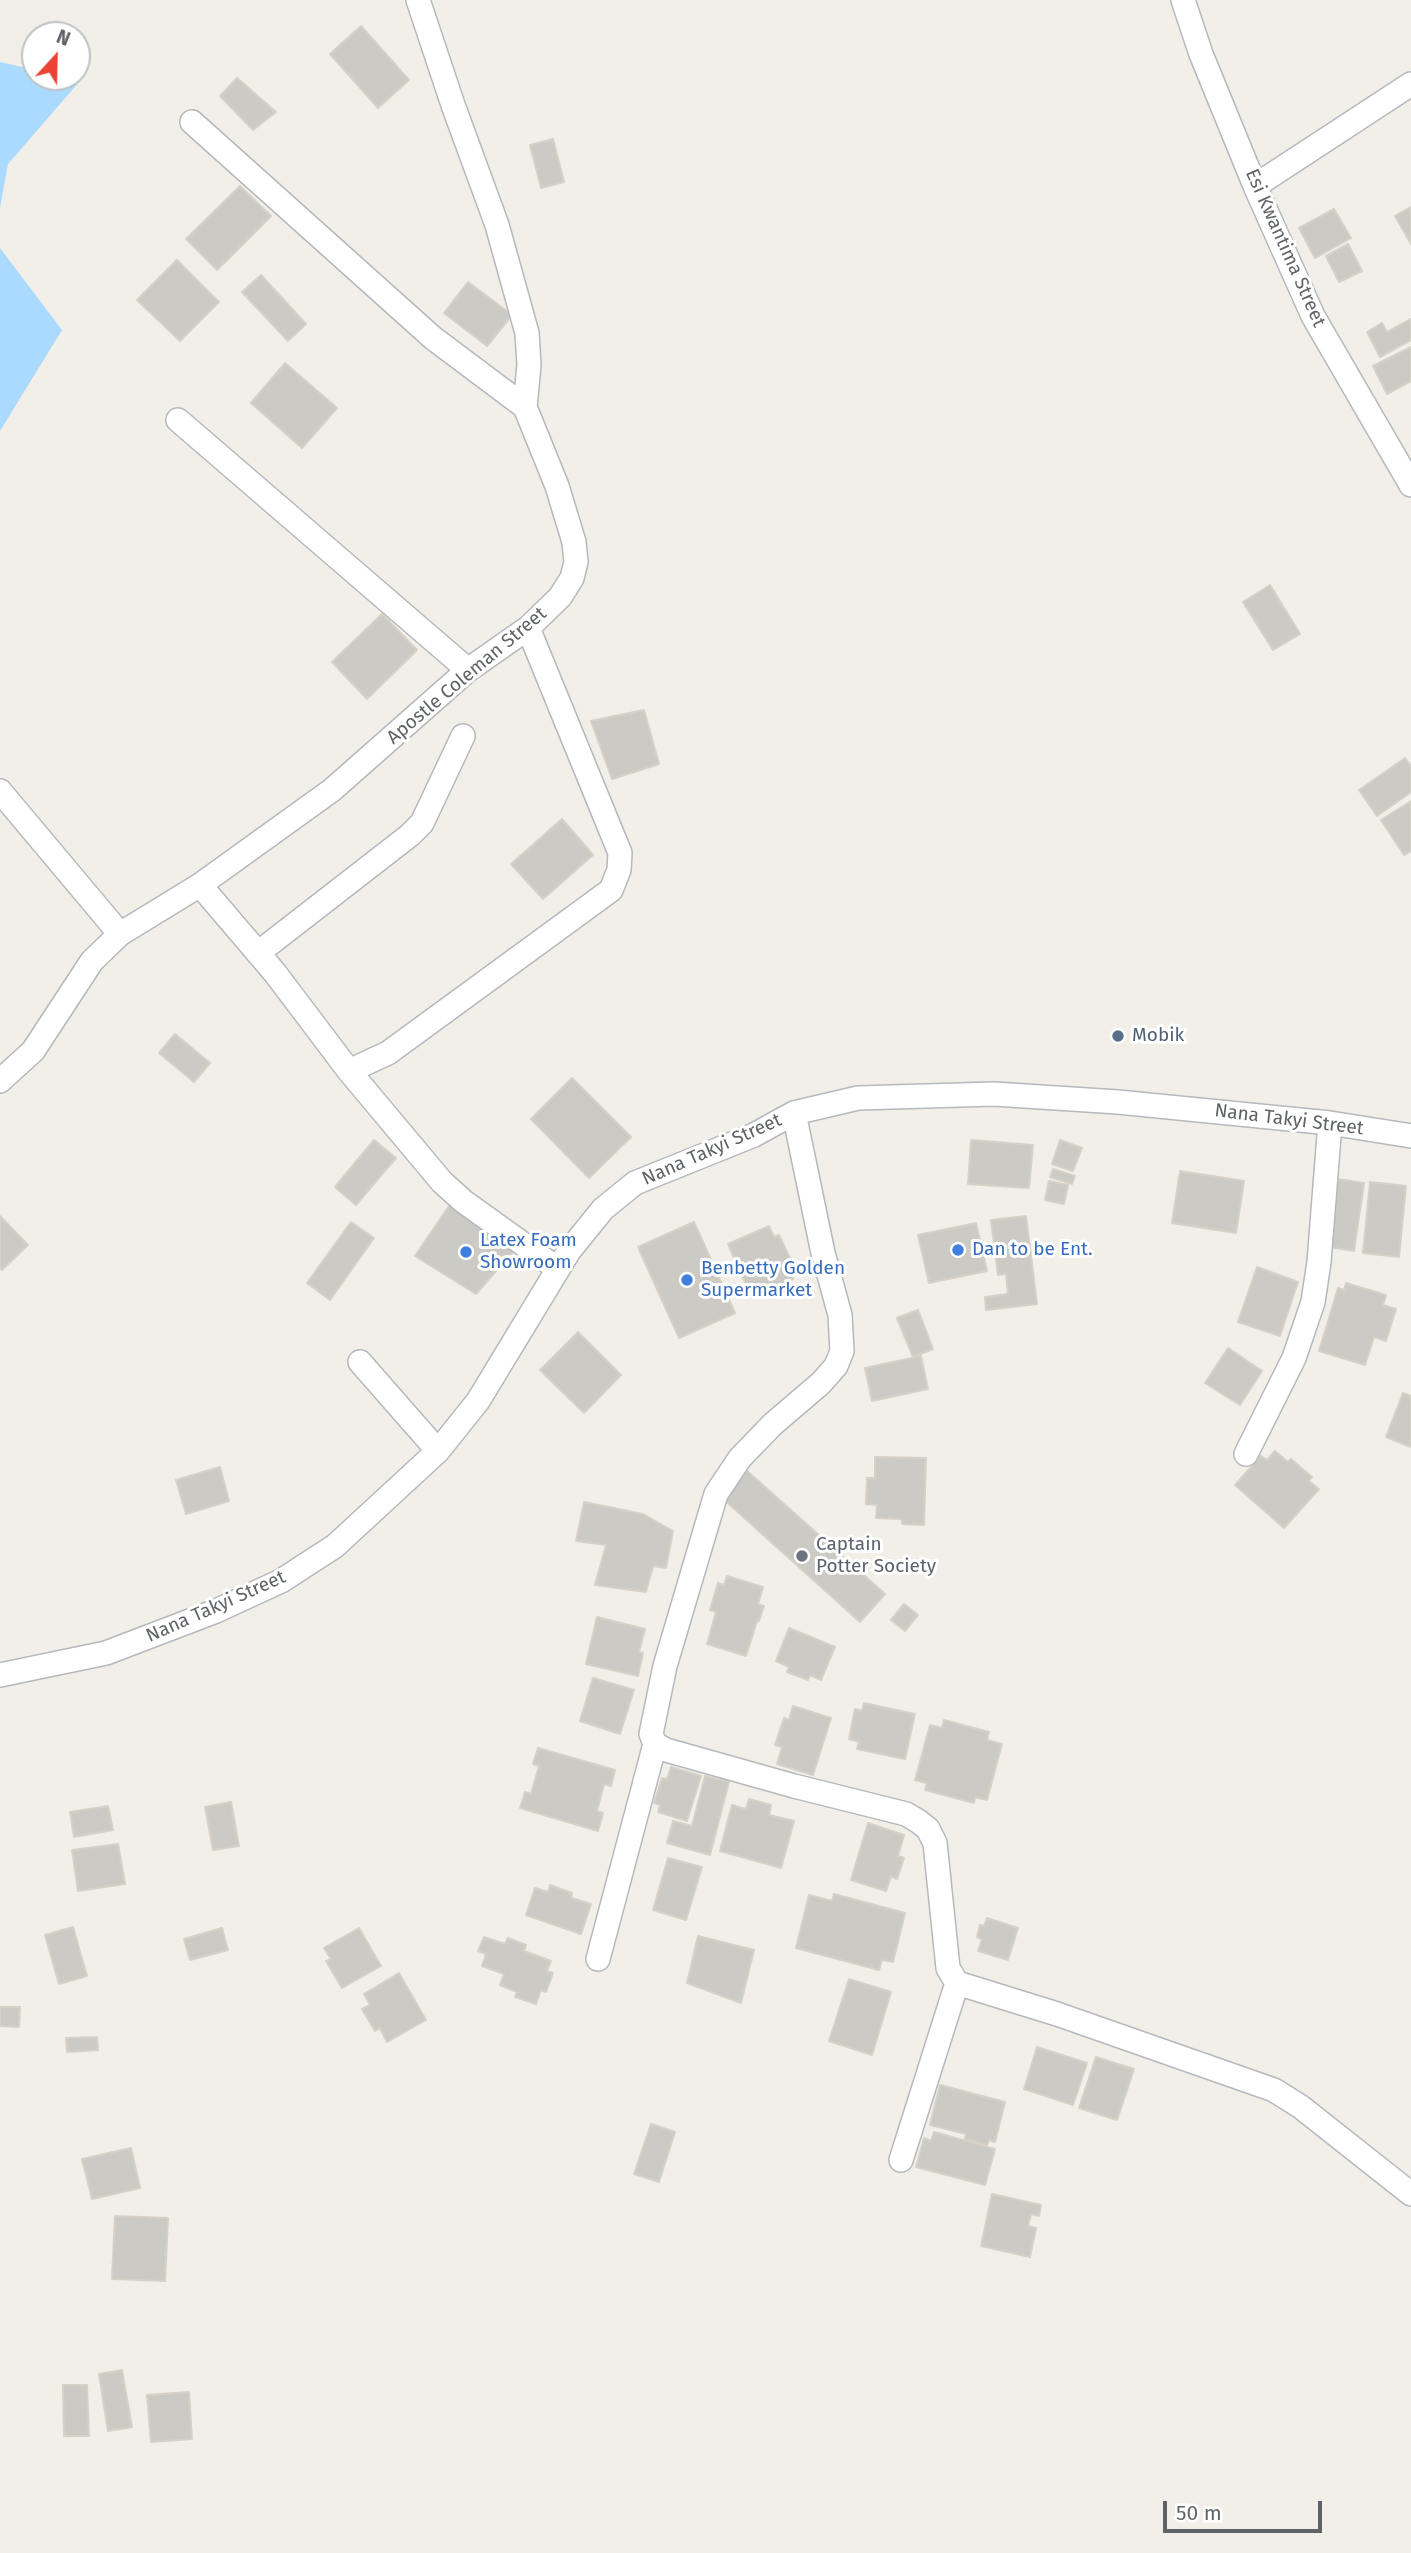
<!DOCTYPE html>
<style>
body{margin:0}
#map{position:relative;width:1411px;height:2553px;overflow:hidden;background:#f1efe8;font-family:"Fira Sans",sans-serif}
canvas{display:block}
.north{position:absolute;left:21px;top:21px;width:70px;height:70px;box-sizing:border-box;background:#fff;border:2px solid #bfc1c3;border-radius:50%;rotate:22deg;font-size:19px;font-weight:700;line-height:28px;text-align:center;color:#5f6368}
.north::after{content:'';display:block;margin:auto;width:24px;height:32px;background:#ea4335;clip-path:polygon(50% 0,100% 100%,50% 72%,0 100%)}
.scale{position:absolute;left:1163px;top:2501px;width:159px;height:32px;box-sizing:border-box;border:4px solid #5f6368;border-top:0;padding-left:9px;font-size:21px;line-height:24px;white-space:nowrap;color:#5f6368;-webkit-text-stroke:5px #fff;paint-order:stroke}
</style>
<div id="map">
<canvas width="1411" height="2553"></canvas>
<div class="north">N</div>
<div class="scale">50 m</div>
</div>
<script>
const ctx = document.querySelector('canvas').getContext('2d');
ctx.lineJoin = 'round';
function fillPath(path, color) {
  ctx.fillStyle = color;
  ctx.fill(path, 'evenodd');
}
function shape(rows) {
  const path = new Path2D();
  for (const r of rows) {
    path.moveTo(r[0], r[1]);
    for (let i = 2; i < r.length; i += 2) path.lineTo(r[i], r[i + 1]);
  }
  return path;
}
function trace(path, color, width, dash) {
  ctx.strokeStyle = color;
  ctx.lineWidth = width;
  ctx.lineCap = dash ? 'butt' : 'round';
  ctx.setLineDash(dash || []);
  ctx.stroke(path);
}
function write(font, color, halo, rows, align = 'center') {
  ctx.font = font + ' "Fira Sans",sans-serif';
  ctx.lineWidth = 6;
  ctx.setLineDash([]);
  ctx.textBaseline = 'middle';
  ctx.strokeStyle = halo;
  ctx.fillStyle = color;
  for (const [text, x, y, turn = 0] of rows) {
    ctx.save();
    ctx.translate(x, y);
    ctx.rotate((+turn || 0) * Math.PI / 180);
    ctx.textAlign = isNaN(turn) ? turn : align;
    if (halo) ctx.strokeText(text, 0, 0);
    ctx.fillText(text, 0, 0);
    ctx.restore();
  }
}
const water = shape([
 [0,62,35,70,35,77,65,77,80,81,8,164,0,208],
 [0,248,62,330,0,431]
]);
const building = shape([
 [361,26,409,80,378,108,330,54,361,26],
 [237,78,276,112,253,130,220,96,237,78],
 [553,139,564,182,541,188,530,145,553,139],
 [240,186,271,216,217,270,186,239,240,186],
 [1411,207,1411,244,1395,216,1411,207],
 [1334,209,1351,238,1315,258,1299,228,1334,209],
 [1348,244,1362,271,1339,282,1326,256,1348,244],
 [177,260,219,302,180,341,137,300,177,260],
 [261,275,306,324,288,341,242,292,261,275],
 [468,282,512,315,487,346,444,313,468,282],
 [1411,319,1411,340,1380,357,1367,332,1382,323,1387,332,1411,319],
 [1411,347,1411,381,1387,394,1373,366,1411,347],
 [285,363,337,408,302,448,251,403,285,363],
 [1270,585,1300,634,1273,650,1243,602,1270,585],
 [382,614,417,650,367,699,332,662,382,614],
 [644,710,659,764,612,779,591,721,644,710],
 [1405,758,1411,766,1411,792,1377,816,1359,790,1405,758],
 [1411,801,1411,851,1404,855,1381,820,1411,801],
 [562,819,593,855,543,899,511,864,562,819],
 [175,1034,210,1063,194,1082,159,1053,175,1034],
 [572,1078,631,1137,589,1178,531,1119,572,1078],
 [374,1140,396,1158,356,1205,335,1187,374,1140],
 [971,1140,1033,1145,1029,1188,968,1184,971,1140],
 [1060,1140,1082,1148,1073,1171,1052,1164,1060,1140],
 [1053,1169,1075,1176,1072,1184,1050,1177,1053,1169],
 [1180,1171,1244,1181,1236,1233,1172,1223,1180,1171],
 [1338,1179,1364,1183,1354,1251,1329,1247,1338,1179],
 [1049,1181,1068,1185,1064,1204,1045,1200,1049,1181],
 [1370,1182,1406,1186,1399,1257,1363,1253,1370,1182],
 [451,1203,517,1247,476,1294,415,1256,451,1203],
 [0,1216,28,1245,2,1270,0,1268,0,1216],
 [1026,1216,1037,1304,986,1310,985,1297,1008,1294,1006,1274,998,1275,991,1220,1026,1216],
 [351,1222,374,1238,330,1300,307,1283,351,1222],
 [694,1222,735,1313,679,1338,638,1247,694,1222],
 [976,1223,987,1271,929,1283,918,1235,976,1223],
 [769,1226,774,1237,779,1235,795,1269,790,1271,793,1279,752,1298,728,1244,769,1226],
 [1257,1267,1298,1282,1280,1336,1238,1322,1257,1267],
 [1346,1283,1386,1295,1383,1305,1396,1309,1386,1341,1374,1337,1365,1365,1319,1351,1338,1288,1344,1290,1346,1283],
 [918,1310,933,1349,913,1357,897,1318,918,1310],
 [578,1332,621,1375,584,1413,540,1370,578,1332],
 [1228,1348,1262,1371,1240,1405,1205,1383,1228,1348],
 [921,1356,928,1389,872,1401,865,1368,921,1356],
 [1403,1393,1411,1396,1411,1447,1386,1437,1403,1393],
 [1275,1451,1288,1462,1291,1459,1312,1477,1309,1481,1319,1489,1284,1528,1235,1485,1261,1456,1267,1460,1275,1451],
 [875,1457,926,1458,924,1525,902,1524,902,1519,876,1518,877,1505,866,1504,867,1478,875,1478,875,1457],
 [220,1467,229,1501,186,1514,176,1480,220,1467],
 [746,1470,885,1594,860,1622,721,1497,746,1470],
 [584,1502,643,1514,673,1531,666,1568,653,1566,646,1592,595,1585,606,1545,576,1541,584,1502],
 [727,1576,763,1587,758,1604,764,1606,759,1621,757,1621,746,1656,707,1644,716,1612,710,1610,718,1583,724,1585,727,1576],
 [904,1604,918,1615,905,1631,891,1620,904,1604],
 [597,1617,645,1629,639,1652,643,1653,638,1676,586,1664,597,1617],
 [789,1628,835,1647,821,1680,810,1675,808,1680,787,1672,789,1667,776,1661,789,1628],
 [593,1678,634,1690,620,1734,580,1721,593,1678],
 [864,1703,915,1714,905,1759,857,1749,859,1742,849,1739,855,1709,862,1711,864,1703],
 [793,1706,831,1718,813,1775,777,1764,782,1747,775,1745,784,1718,789,1720,793,1706],
 [944,1720,989,1732,987,1740,1002,1744,987,1800,975,1797,974,1803,925,1790,927,1783,915,1780,930,1725,942,1728,944,1720],
 [538,1748,615,1770,611,1786,604,1784,597,1811,603,1813,598,1831,520,1808,525,1792,531,1794,539,1766,533,1764,538,1748],
 [671,1767,701,1776,687,1821,658,1812,660,1805,654,1803,662,1778,667,1779,671,1767],
 [705,1776,729,1782,710,1855,667,1843,673,1821,692,1826,705,1776],
 [749,1799,771,1805,769,1815,794,1821,781,1868,720,1851,732,1805,746,1809,749,1799],
 [231,1802,239,1846,213,1850,205,1807,231,1802],
 [108,1806,113,1830,74,1837,70,1812,108,1806],
 [868,1823,904,1835,898,1856,904,1858,897,1879,891,1876,886,1891,851,1880,868,1823],
 [118,1844,125,1884,78,1891,72,1850,118,1844],
 [668,1858,702,1867,686,1920,653,1910,668,1858],
 [550,1885,572,1893,571,1898,591,1904,581,1934,526,1915,535,1888,548,1892,550,1885],
 [834,1894,905,1913,893,1962,882,1960,879,1970,796,1948,809,1895,832,1901,834,1894],
 [987,1918,1018,1928,1008,1960,978,1951,982,1939,977,1937,980,1925,984,1926,987,1918],
 [73,1927,87,1976,59,1984,45,1935,73,1927],
 [222,1928,228,1950,190,1960,184,1939,222,1928],
 [359,1928,381,1966,342,1988,326,1961,331,1959,324,1948,359,1928],
 [698,1936,754,1950,741,2003,687,1983,698,1936],
 [484,1937,505,1944,508,1938,526,1945,524,1951,551,1961,547,1971,553,1973,546,1992,541,1990,536,2004,515,1997,517,1992,500,1985,504,1974,482,1966,486,1954,478,1951,484,1937],
 [399,1973,426,2020,387,2042,380,2028,375,2031,362,2009,370,2005,364,1994,399,1973],
 [849,1979,891,1992,872,2055,829,2041,849,1979],
 [0,2007,20,2007,19,2027,0,2026,0,2007],
 [97,2037,98,2050,67,2052,66,2038,97,2037],
 [1037,2047,1087,2063,1073,2105,1024,2089,1037,2047],
 [1096,2057,1134,2069,1117,2120,1079,2108,1096,2057],
 [940,2085,1005,2102,995,2142,989,2140,987,2145,965,2139,966,2134,930,2125,940,2085],
 [651,2124,675,2132,659,2182,634,2174,651,2124],
 [934,2132,995,2149,985,2185,916,2167,924,2138,931,2141,934,2132],
 [131,2148,140,2188,92,2199,82,2159,131,2148],
 [992,2194,1041,2205,1039,2216,1031,2214,1028,2226,1036,2228,1030,2257,981,2246,992,2194],
 [115,2216,168,2218,165,2281,112,2279,115,2216],
 [122,2370,132,2427,108,2431,99,2374,122,2370],
 [63,2385,87,2385,89,2436,64,2436,63,2385],
 [189,2392,192,2439,151,2442,147,2395,189,2392]
]);
const minor = shape([
 [1183,0,1201,54,1255,186,1313,316,1411,485],
 [192,122,433,338,525,407],
 [1255,186,1411,84],
 [178,420,468,670],
 [0,791,120,934],
 [200,885,275,973,349,1071,388,1053,611,890,619,870,620,853,528,628],
 [258,953,410,835,422,823,463,736],
 [349,1071,442,1182,463,1201,558,1269],
 [0,1081,33,1051,92,961,120,934,200,885,332,790,468,670,528,628,560,597,572,578,576,562,574,542,557,486,525,407,529,365,527,333,497,225,453,105,418,0],
 [794,1113,823,1253,840,1315,842,1351,836,1366,821,1383,773,1424,740,1458,716,1494,665,1666,651,1734,655,1744,666,1750,794,1786,906,1814,918,1821,928,1829,935,1843,948,1968,957,1983,1057,2014,1274,2090,1301,2107,1411,2194],
 [360,1362,438,1451],
 [1246,1454,1294,1358,1313,1302,1319,1262,1330,1123],
 [0,1675,106,1653,216,1611,281,1581,335,1546,438,1451,478,1401,569,1251,603,1209,635,1183,754,1135,794,1113,858,1098,994,1094,1118,1102,1330,1123,1411,1136],
 [598,1959,655,1744],
 [901,2160,957,1983]
]);
const markers = [
 [1118,1036,7,"#5c6f8a"],
 [958,1250,7,"#3f7fe0"],
 [466,1252,7,"#3f7fe0"],
 [687,1280,7,"#3f7fe0"],
 [802,1556,7,"#6b7280"]
];
const streetNames = [
 ["Esi Kwantima Street",1285,248,66],
 ["Apostle Coleman Street",467,676,-40],
 ["Nana Takyi Street",1289,1120,7],
 ["Nana Takyi Street",712,1150,-24],
 ["Nana Takyi Street",216,1607,-24]
];
const serviceNames = [
 ["Mobik",1132,1036]
];
const shopNames = [
 ["Latex Foam",480,1241],
 ["Showroom",480,1263],
 ["Dan to be Ent.",972,1250],
 ["Benbetty Golden",701,1269],
 ["Supermarket",701,1291]
];
const worshipNames = [
 ["Captain",816,1545],
 ["Potter Society",816,1567]
];
fillPath(water, '#aadaff');
fillPath(building, '#cccac5');
trace(building, '#d6d1c6', 2);
trace(minor, '#b5b8bc', 26);
trace(minor, '#fff', 23);
for (const [x, y, r, color] of markers) {
  const dot = new Path2D();
  dot.arc(x, y, r, 0, 2 * Math.PI);
  ctx.fillStyle = color;
  ctx.fill(dot);
  trace(dot, '#fff', 2.5);
}
write('19px', '#5f6368', '#fff', streetNames);
write('19px', '#4e5e75', '#fff', serviceNames, 'left');
write('19px', '#366cbe', '#fff', shopNames, 'left');
write('19px', '#5b616d', '#fff', worshipNames, 'left');
</script>
